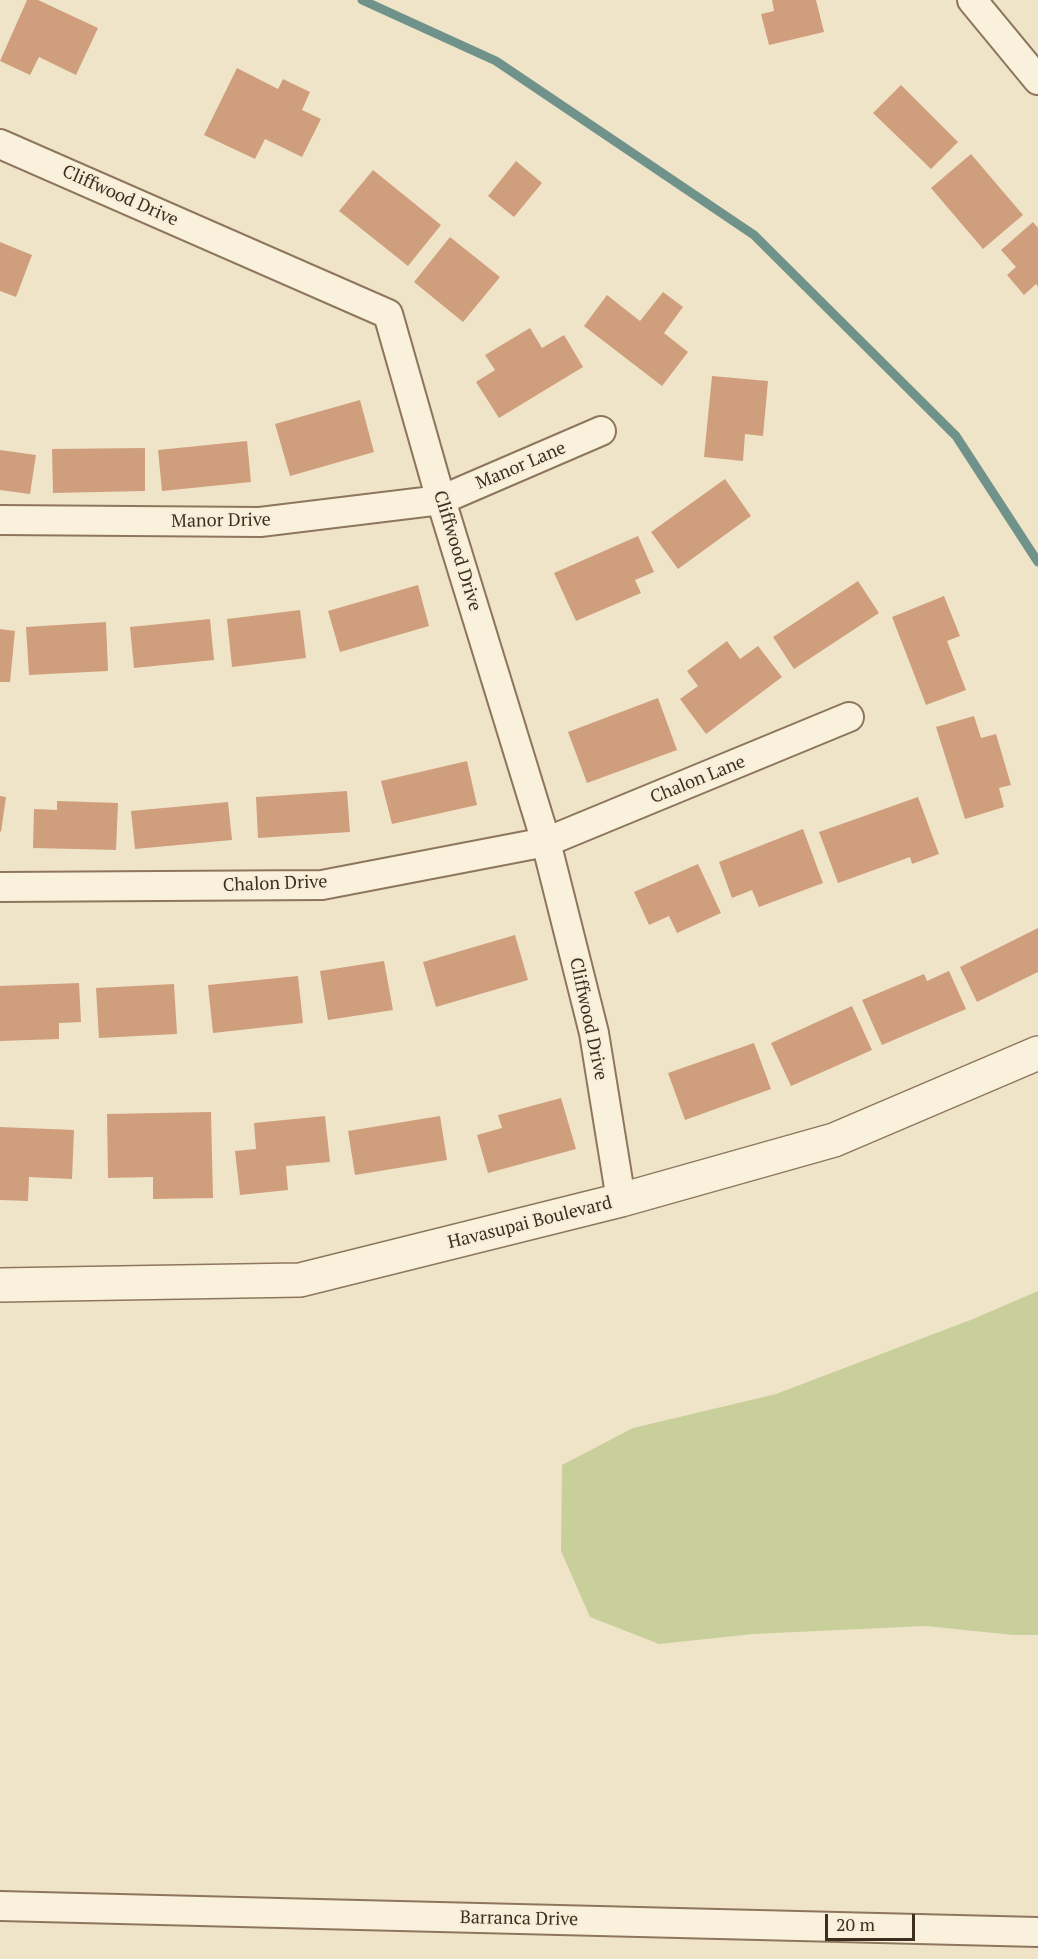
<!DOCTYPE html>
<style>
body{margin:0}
#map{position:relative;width:1038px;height:1959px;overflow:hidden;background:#f0e4c8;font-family:"PT Serif",serif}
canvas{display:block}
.scale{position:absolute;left:825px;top:1914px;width:90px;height:27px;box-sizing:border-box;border:3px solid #3d2e20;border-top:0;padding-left:8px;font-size:18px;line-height:21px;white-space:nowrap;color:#3d2e20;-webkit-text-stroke:4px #f7eed8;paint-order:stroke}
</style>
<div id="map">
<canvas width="1038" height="1959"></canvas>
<div class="scale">20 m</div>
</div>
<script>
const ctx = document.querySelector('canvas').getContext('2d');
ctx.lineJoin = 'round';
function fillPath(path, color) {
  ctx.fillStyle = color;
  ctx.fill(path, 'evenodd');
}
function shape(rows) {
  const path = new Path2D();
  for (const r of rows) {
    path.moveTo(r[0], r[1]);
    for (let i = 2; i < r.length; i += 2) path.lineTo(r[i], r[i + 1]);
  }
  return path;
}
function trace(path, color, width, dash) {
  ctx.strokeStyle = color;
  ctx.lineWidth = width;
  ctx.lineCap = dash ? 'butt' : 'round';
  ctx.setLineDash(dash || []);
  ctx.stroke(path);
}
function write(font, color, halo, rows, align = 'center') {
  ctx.font = font + ' "PT Serif",serif';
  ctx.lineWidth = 5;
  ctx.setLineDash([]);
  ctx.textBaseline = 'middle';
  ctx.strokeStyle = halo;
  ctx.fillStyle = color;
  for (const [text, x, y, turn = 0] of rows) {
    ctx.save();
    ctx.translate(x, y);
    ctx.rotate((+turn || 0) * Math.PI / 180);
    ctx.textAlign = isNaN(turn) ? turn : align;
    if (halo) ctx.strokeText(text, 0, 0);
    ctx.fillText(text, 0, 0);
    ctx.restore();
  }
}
const green = shape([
 [1038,1291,1038,1635,1013,1635,926,1626,753,1634,659,1644,590,1617,561,1551,562,1465,633,1428,776,1394,973,1319]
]);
const stream = shape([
 [362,0,496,61,754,235,956,436,1038,562]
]);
const building = shape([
 [27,0,38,0,98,28,76,75,39,57,30,75,0,61],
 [772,0,816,0,824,32,769,45,761,14,774,11],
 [237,68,278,89,283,79,310,92,302,110,321,119,302,157,265,139,255,159,204,135],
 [901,85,958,142,931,169,873,113],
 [971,154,1023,215,983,249,931,188],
 [516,161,542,183,514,217,488,196],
 [373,170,441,225,408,266,339,211],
 [1033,222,1038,228,1038,287,1036,284,1024,295,1007,275,1016,267,1001,250],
 [450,237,500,277,463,322,414,282],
 [0,242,32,255,16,297,0,291],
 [663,292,683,307,664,333,688,352,662,386,584,326,607,295,640,321],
 [530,328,542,348,564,335,583,367,499,418,476,382,495,370,485,355],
 [712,376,768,381,763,436,745,434,743,461,704,457],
 [360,400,374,452,290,476,275,424],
 [247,441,251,482,162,491,158,450],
 [145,448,145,491,53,493,52,449],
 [0,450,36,455,30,494,0,490],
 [725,479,751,516,678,569,651,532],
 [638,536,654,572,635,580,641,593,576,621,554,573],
 [858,581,879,613,794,669,773,637],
 [418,585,429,626,340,652,328,611],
 [944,596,960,636,947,641,966,690,926,705,892,617],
 [300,610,306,658,232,667,227,619],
 [210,619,214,660,134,668,130,627],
 [106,622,108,671,29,675,26,627],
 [0,629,15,631,10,682,0,682],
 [727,641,740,659,758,646,782,677,706,734,680,699,698,686,687,671],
 [658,698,677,750,587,783,568,732],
 [974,716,981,738,996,734,1011,785,999,788,1004,807,965,819,936,727],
 [467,761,477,805,392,824,381,781],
 [347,791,350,832,258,838,256,797],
 [0,796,6,797,1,832,0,831],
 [918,797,939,854,912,864,910,857,838,883,819,832],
 [57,801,118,803,116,850,33,848,34,809,57,810],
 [228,802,232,840,135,849,131,811],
 [803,829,823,883,759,907,752,890,732,898,719,862],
 [698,864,721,913,677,933,669,916,649,925,634,892],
 [1038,928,1038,972,977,1002,960,967],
 [515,935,528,980,436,1007,423,962],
 [384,961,393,1010,328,1020,320,971],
 [949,971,966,1009,882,1045,862,1000,924,974,927,981],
 [298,976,303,1023,213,1033,208,985],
 [79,983,81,1022,59,1023,59,1039,0,1041,0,986],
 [174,984,177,1034,99,1038,96,988],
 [852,1006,872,1050,791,1086,771,1043],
 [754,1043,771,1089,685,1120,668,1073],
 [561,1098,576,1149,488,1173,477,1135,502,1128,498,1115],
 [211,1112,213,1198,153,1199,153,1177,108,1178,107,1114],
 [325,1116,330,1162,286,1166,288,1190,240,1195,235,1151,256,1149,254,1123],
 [440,1116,447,1160,355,1175,348,1131],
 [0,1127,74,1130,72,1179,29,1177,28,1201,0,1200]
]);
const minor = shape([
 [972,0,1038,80],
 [0,144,388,314,441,500,546,842,594,1033,621,1200],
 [0,520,260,522,441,500,601,431],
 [0,887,322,885,546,842,849,717],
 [0,1906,1038,1932]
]);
const tertiary = shape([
 [0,1285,300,1280,621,1200,834,1140,1038,1053]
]);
const streetNames = [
 ["Cliffwood Drive",120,196,24],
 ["Manor Lane",521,466,-23],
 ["Manor Drive",221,521,-1],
 ["Cliffwood Drive",457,551,73],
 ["Chalon Lane",698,780,-22],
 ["Chalon Drive",275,884,-2],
 ["Cliffwood Drive",588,1019,78],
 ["Havasupai Boulevard",530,1223,-14],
 ["Barranca Drive",519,1919,1]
];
fillPath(green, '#c9cf9b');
trace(stream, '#6f938a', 9);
fillPath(building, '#cf9f7d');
trace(minor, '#8d765c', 32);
trace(tertiary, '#8d765c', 36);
trace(minor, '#faf1dc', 28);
trace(tertiary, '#faf1dc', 33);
write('18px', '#3d2e20', '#f7eed8', streetNames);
</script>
